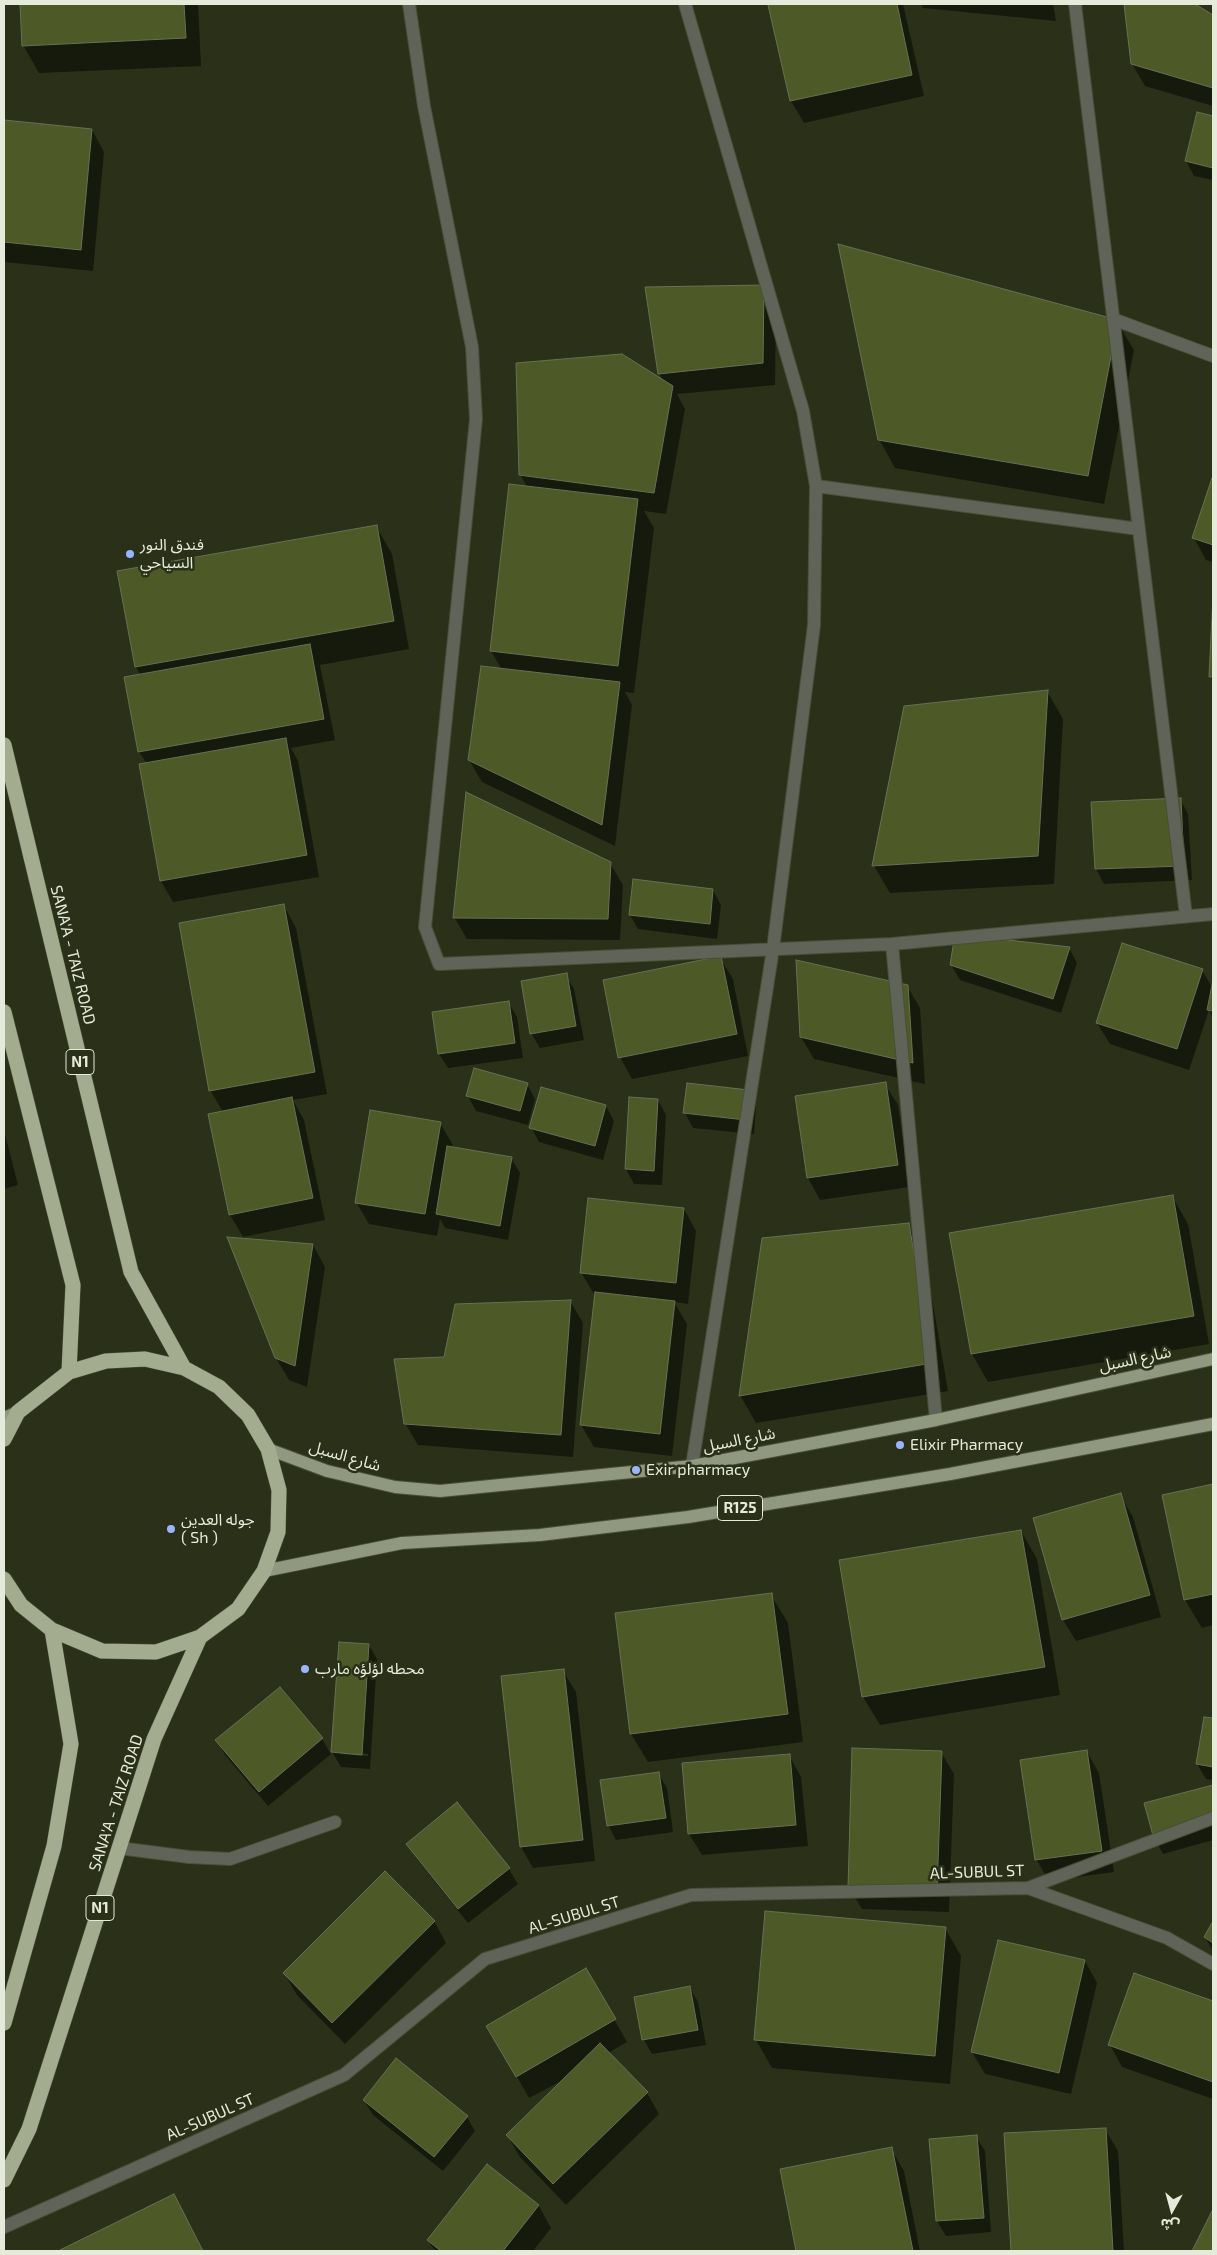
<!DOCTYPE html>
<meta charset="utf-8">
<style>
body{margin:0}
#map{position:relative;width:1217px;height:2255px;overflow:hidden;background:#2a3118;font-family:"Exo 2","Noto Sans Arabic",sans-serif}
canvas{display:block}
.frame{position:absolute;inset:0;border:5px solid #e6eadb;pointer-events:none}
.north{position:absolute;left:1147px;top:2185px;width:50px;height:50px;-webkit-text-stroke:4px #2a3118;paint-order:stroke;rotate:187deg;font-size:14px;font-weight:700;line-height:20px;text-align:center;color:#e6eadb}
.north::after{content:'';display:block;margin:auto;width:18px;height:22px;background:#e6eadb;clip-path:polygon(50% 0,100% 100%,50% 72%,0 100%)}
</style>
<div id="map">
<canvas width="1217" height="2255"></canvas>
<div class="frame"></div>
<div class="north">ش</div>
</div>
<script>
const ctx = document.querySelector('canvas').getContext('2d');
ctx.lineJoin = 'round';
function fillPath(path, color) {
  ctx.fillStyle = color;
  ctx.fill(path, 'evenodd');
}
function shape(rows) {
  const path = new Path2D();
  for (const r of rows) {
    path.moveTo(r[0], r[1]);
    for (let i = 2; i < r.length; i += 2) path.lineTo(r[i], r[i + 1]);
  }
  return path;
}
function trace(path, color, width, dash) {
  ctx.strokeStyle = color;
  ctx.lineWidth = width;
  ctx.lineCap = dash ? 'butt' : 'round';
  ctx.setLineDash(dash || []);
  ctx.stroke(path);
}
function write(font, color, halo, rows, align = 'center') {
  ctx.font = font + ' "Exo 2","Noto Sans Arabic",sans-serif';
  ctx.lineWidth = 5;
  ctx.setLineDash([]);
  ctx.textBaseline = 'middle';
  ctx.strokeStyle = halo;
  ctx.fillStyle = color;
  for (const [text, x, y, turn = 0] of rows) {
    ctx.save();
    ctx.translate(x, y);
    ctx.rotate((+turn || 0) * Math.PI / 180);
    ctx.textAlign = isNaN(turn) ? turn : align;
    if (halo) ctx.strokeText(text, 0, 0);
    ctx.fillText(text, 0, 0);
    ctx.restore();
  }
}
const shadow = shape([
 [21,4,198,4,201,66,39,73,23,45],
 [781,4,903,4,924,96,804,123,791,101,770,6],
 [921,4,1053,4,1056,21,923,8],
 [1125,4,1192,4,1213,16,1213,106,1145,86,1132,64],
 [1198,114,1213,118,1213,180,1194,176,1186,161],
 [4,122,92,130,104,152,93,271,4,262],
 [764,286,776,308,775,385,677,394,685,409,666,514,644,511,654,528,634,693,625,692,632,705,615,846,482,782,469,760,502,670,491,651,527,487,520,474,664,382,659,373],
 [1117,322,1134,350,1104,504,895,468,879,439],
 [1213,479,1213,562,1206,560,1194,538],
 [376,526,392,554,409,649,320,665,335,740,291,748,298,761,319,877,173,902,161,881,147,764,139,752,141,676,136,667,119,572],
 [1213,619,1213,682,1210,676],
 [1047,691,1063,719,1054,884,890,893,874,866],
 [1180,799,1188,814,1192,880,1104,884,1096,869,1093,803],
 [610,863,623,885,620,940,467,939,454,917],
 [713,890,721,905,717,939,638,929,630,915],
 [284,906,296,928,327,1094,293,1100,304,1120,325,1220,243,1237,230,1215,210,1115,223,1112,210,1090],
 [1069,948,1077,963,1061,1013,960,980,951,965],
 [720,958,733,979,748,1056,632,1079,620,1057],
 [1202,970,1213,989,1213,986,1213,1018,1209,1010,1189,1070,1110,1044,1097,1023],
 [566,975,574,989,584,1040,540,1048,531,1033],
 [907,986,920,1008,925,1084,814,1059,801,1037],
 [508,1002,517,1017,523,1058,448,1068,439,1054],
 [527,1084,535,1099,528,1125,476,1111,468,1096],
 [885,1084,898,1105,910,1187,820,1200,808,1178,796,1097],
 [748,1092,756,1106,754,1134,693,1128,685,1113],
 [658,1100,666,1115,662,1185,634,1184,626,1169],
 [606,1106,614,1121,603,1160,539,1142,531,1127],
 [440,1123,453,1145,452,1148,511,1158,520,1173,508,1240,445,1228,440,1219,437,1236,369,1224,356,1202],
 [4,1130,18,1185,4,1189],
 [1172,1196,1188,1224,1209,1344,988,1382,972,1354],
 [684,1209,696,1231,688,1304,674,1302,687,1324,672,1456,594,1447,581,1425,596,1294,594,1294,581,1272],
 [908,1224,924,1252,948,1391,756,1423,740,1395],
 [313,1245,325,1267,307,1387,289,1380,276,1358],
 [570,1301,583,1323,573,1457,418,1445,405,1423,445,1359],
 [1213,1485,1213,1625,1202,1628,1185,1600,1163,1496],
 [1120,1495,1133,1517,1161,1617,1076,1641,1063,1620,1034,1519],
 [1021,1531,1037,1559,1060,1695,880,1725,863,1697],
 [771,1595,788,1623,803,1742,648,1762,631,1734],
 [369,1645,377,1659,370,1769,341,1767,332,1752],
 [340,1752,368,1754,368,1756,340,1754],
 [563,1671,576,1692,595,1861,533,1868,521,1847],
 [279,1688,322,1739,331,1754,268,1806,225,1755,217,1741],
 [1205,1718,1213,1720,1213,1780,1206,1779,1197,1764],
 [941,1752,954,1774,949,1912,862,1909,849,1888],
 [1087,1752,1099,1773,1114,1872,1049,1881,1036,1859],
 [789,1755,801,1777,808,1846,702,1855,689,1834],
 [658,1773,667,1788,673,1832,616,1840,608,1825],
 [1213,1786,1213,1840,1163,1854,1155,1839,1146,1804],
 [457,1804,509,1869,518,1884,468,1923,416,1858,407,1844],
 [434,1921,446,1943,345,2044,297,1995,284,1973],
 [1213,1924,1213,1951,1205,1937],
 [945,1928,961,1956,950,2084,772,2068,756,2040],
 [1085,1961,1097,1983,1071,2094,985,2074,972,2052],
 [586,1970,627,2042,608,2053,647,2093,659,2114,566,2205,520,2157,507,2135,565,2079,529,2098,488,2026],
 [1134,1975,1213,2003,1213,2099,1122,2067,1110,2045],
 [690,1988,698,2002,706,2045,652,2054,644,2040],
 [364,2100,467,2117,475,2131,443,2171,373,2115],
 [1105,2129,1118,2151,1124,2251,1012,2251,1006,2134],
 [976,2137,985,2151,991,2232,946,2236,937,2221],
 [891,2149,904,2171,920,2251,797,2251,781,2170],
 [487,2165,539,2206,551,2228,533,2251,435,2251,428,2240],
 [174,2195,203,2251,61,2251],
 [1213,2212,1213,2251,1193,2251]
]);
const building = shape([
 [20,4,184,4,186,38,22,46,20,4],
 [775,4,897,4,912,75,790,101,768,5,775,4],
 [1124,4,1195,4,1213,15,1213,88,1131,64,1124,4],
 [1197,112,1213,116,1213,168,1185,161,1197,112],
 [4,120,92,129,81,250,4,242,4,120],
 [838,244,1118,320,1088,476,878,440,838,244],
 [764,285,763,363,658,374,645,287,764,285],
 [622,354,673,386,654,493,519,475,516,363,622,354],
 [1212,478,1213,478,1213,545,1192,538,1212,478],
 [509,484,638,499,618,666,490,651,509,484],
 [377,525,394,621,135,667,117,571,377,525],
 [1213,596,1213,677,1209,677,1213,596],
 [310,644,324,719,138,752,124,677,310,644],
 [481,666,620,682,602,825,468,760,481,666],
 [1048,690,1038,856,872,866,904,706,1048,690],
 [286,738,307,855,160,881,139,764,286,738],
 [466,792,611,862,608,919,453,918,466,792],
 [1181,798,1184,866,1095,869,1091,802,1181,798],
 [633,879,713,889,710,924,629,915,633,879],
 [284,904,315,1072,209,1091,179,923,284,904],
 [955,934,1070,947,1053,999,950,965,955,934],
 [1122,943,1203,969,1177,1049,1096,1023,1122,943],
 [721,956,737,1034,618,1058,603,980,721,956],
 [796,960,908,985,913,1063,800,1037,796,960],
 [567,973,576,1026,530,1034,521,981,567,973],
 [1213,980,1213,1011,1207,1010,1213,980],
 [509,1001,515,1043,438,1054,432,1012,509,1001],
 [474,1068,528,1083,520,1111,466,1096,474,1068],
 [886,1082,898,1165,807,1178,795,1096,886,1082],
 [687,1083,749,1090,746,1120,683,1113,687,1083],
 [541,1087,606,1105,595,1146,529,1128,541,1087],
 [292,1097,313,1198,229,1215,208,1114,292,1097],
 [629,1097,658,1099,654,1171,625,1169,629,1097],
 [370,1110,441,1122,425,1214,355,1203,370,1110],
 [447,1146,512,1157,500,1226,436,1214,447,1146],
 [1173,1195,1194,1316,971,1354,949,1233,1173,1195],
 [588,1198,684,1208,676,1283,580,1273,588,1198],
 [909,1223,932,1363,739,1396,762,1238,909,1223],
 [227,1237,313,1244,295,1366,275,1358,227,1237],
 [595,1292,675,1301,660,1434,580,1425,595,1292],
 [571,1300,561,1435,404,1424,394,1359,444,1357,455,1304,571,1300],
 [1213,1484,1213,1594,1184,1600,1162,1495,1213,1484],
 [1121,1493,1150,1595,1062,1620,1033,1518,1121,1493],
 [1021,1530,1045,1667,862,1697,839,1560,1021,1530],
 [772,1593,788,1714,630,1734,615,1613,772,1593],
 [339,1642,369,1644,362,1755,331,1752,339,1642],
 [564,1669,583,1840,520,1847,501,1676,564,1669],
 [280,1687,323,1738,259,1792,215,1740,280,1687],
 [1204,1717,1213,1718,1213,1767,1196,1764,1204,1717],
 [852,1748,942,1751,937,1891,848,1888,852,1748],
 [1087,1750,1102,1851,1035,1860,1020,1760,1087,1750],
 [790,1754,796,1825,688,1834,682,1763,790,1754],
 [659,1772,666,1818,607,1826,600,1780,659,1772],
 [1213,1785,1213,1823,1154,1839,1144,1803,1213,1785],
 [457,1802,510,1868,458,1909,406,1844,457,1802],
 [385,1871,435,1921,332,2023,283,1973,385,1871],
 [765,1911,946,1927,935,2056,754,2040,765,1911],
 [1213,1921,1213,1943,1204,1937,1213,1921],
 [998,1940,1085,1960,1059,2073,971,2052,998,1940],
 [586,1968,616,2019,516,2077,486,2026,586,1968],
 [1134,1973,1213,2001,1213,2082,1108,2045,1134,1973],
 [690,1986,698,2030,642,2040,634,1997,690,1986],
 [600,2043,648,2092,553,2184,506,2135,600,2043],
 [396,2058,468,2116,434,2157,363,2100,396,2058],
 [1106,2128,1113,2251,1011,2251,1004,2133,1106,2128],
 [977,2135,984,2218,936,2221,929,2139,977,2135],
 [892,2147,913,2251,796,2251,780,2169,892,2147],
 [487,2164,539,2205,503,2251,441,2251,427,2240,487,2164],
 [174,2194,203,2251,58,2251,174,2194],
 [1213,2209,1213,2251,1192,2251,1213,2209]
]);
const lane = shape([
 [119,1848,189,1857,230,1859,335,1822]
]);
const street = shape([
 [409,4,424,106,472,347,476,419,425,927,439,964,892,944,1213,914],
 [685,4,803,411,816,486,814,625,773,949,692,1466],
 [1075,4,1186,916],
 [1113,319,1213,356],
 [816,486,1139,529],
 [892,944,936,1420],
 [1028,1888,1167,1938,1213,1964],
 [4,2227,344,2075,485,1959,691,1895,1028,1888,1213,1818]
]);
const primary = shape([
 [4,1418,18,1412],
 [268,1449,327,1471,395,1487,440,1491,692,1466,936,1420,1213,1359],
 [264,1571,402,1543,540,1535,688,1517,950,1474,1213,1424]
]);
const highway = shape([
 [4,745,131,1272,184,1368],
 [4,1012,73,1285,69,1372],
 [4,1439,18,1412,69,1372,106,1361,145,1359,184,1368,219,1387,248,1415,268,1449,279,1490,278,1532,264,1571,238,1609,200,1637,156,1652,102,1651,52,1630,21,1605,4,1579],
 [4,2023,54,1846,71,1744,52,1630],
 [4,2180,29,2129,154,1739,200,1637]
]);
const markers = [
 [130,554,5,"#9bb5fd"],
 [900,1445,5,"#9bb5fd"],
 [636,1470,5,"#9bb5fd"],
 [171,1529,5,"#9bb5fd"],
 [305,1669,5,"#9bb5fd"]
];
const shields = [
 [80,1062,28],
 [740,1508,45],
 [100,1908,28]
];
const shieldNames = [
 ["N1",80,1062],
 ["R125",740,1508],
 ["N1",100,1908]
];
const poiNames = [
 ["فندق النور",140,545],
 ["السياحي",140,563],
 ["Elixir Pharmacy",910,1445],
 ["Exir pharmacy",646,1470],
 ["جوله العدين",181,1520],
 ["( Sh )",181,1538],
 ["محطه لؤلؤه مارب",315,1669]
];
const streetNames = [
 ["SANA'A - TAIZ ROAD",73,955,76],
 ["شارع السبل",1135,1359,-12],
 ["شارع السبل",739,1440,-11],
 ["شارع السبل",345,1456,16],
 ["SANA'A - TAIZ ROAD",116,1803,-72],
 ["AL-SUBUL ST",977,1872,-2],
 ["AL-SUBUL ST",574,1915,-17],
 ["AL-SUBUL ST",210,2117,-24]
];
fillPath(shadow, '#0007');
fillPath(building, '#4d5927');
trace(building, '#687055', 1);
trace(lane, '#484f37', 14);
trace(street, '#484f37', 14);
trace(primary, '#484f37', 14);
trace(highway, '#484f37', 16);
trace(lane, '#606357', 12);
trace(street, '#606357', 12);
trace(primary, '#919880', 12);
trace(highway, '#a4ac8f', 15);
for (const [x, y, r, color] of markers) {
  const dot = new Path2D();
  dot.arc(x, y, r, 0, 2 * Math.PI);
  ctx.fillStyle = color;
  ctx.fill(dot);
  trace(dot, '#2a3118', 2);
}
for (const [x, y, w] of shields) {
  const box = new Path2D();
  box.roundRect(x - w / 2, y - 12.5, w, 25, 4);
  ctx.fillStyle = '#2a3118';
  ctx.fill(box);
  trace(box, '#e6eadb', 1);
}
write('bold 15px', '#e6eadb', null, shieldNames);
write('16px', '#e6eadb', '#2a3118', poiNames, 'left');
write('16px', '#e6eadb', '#2a3118', streetNames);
</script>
